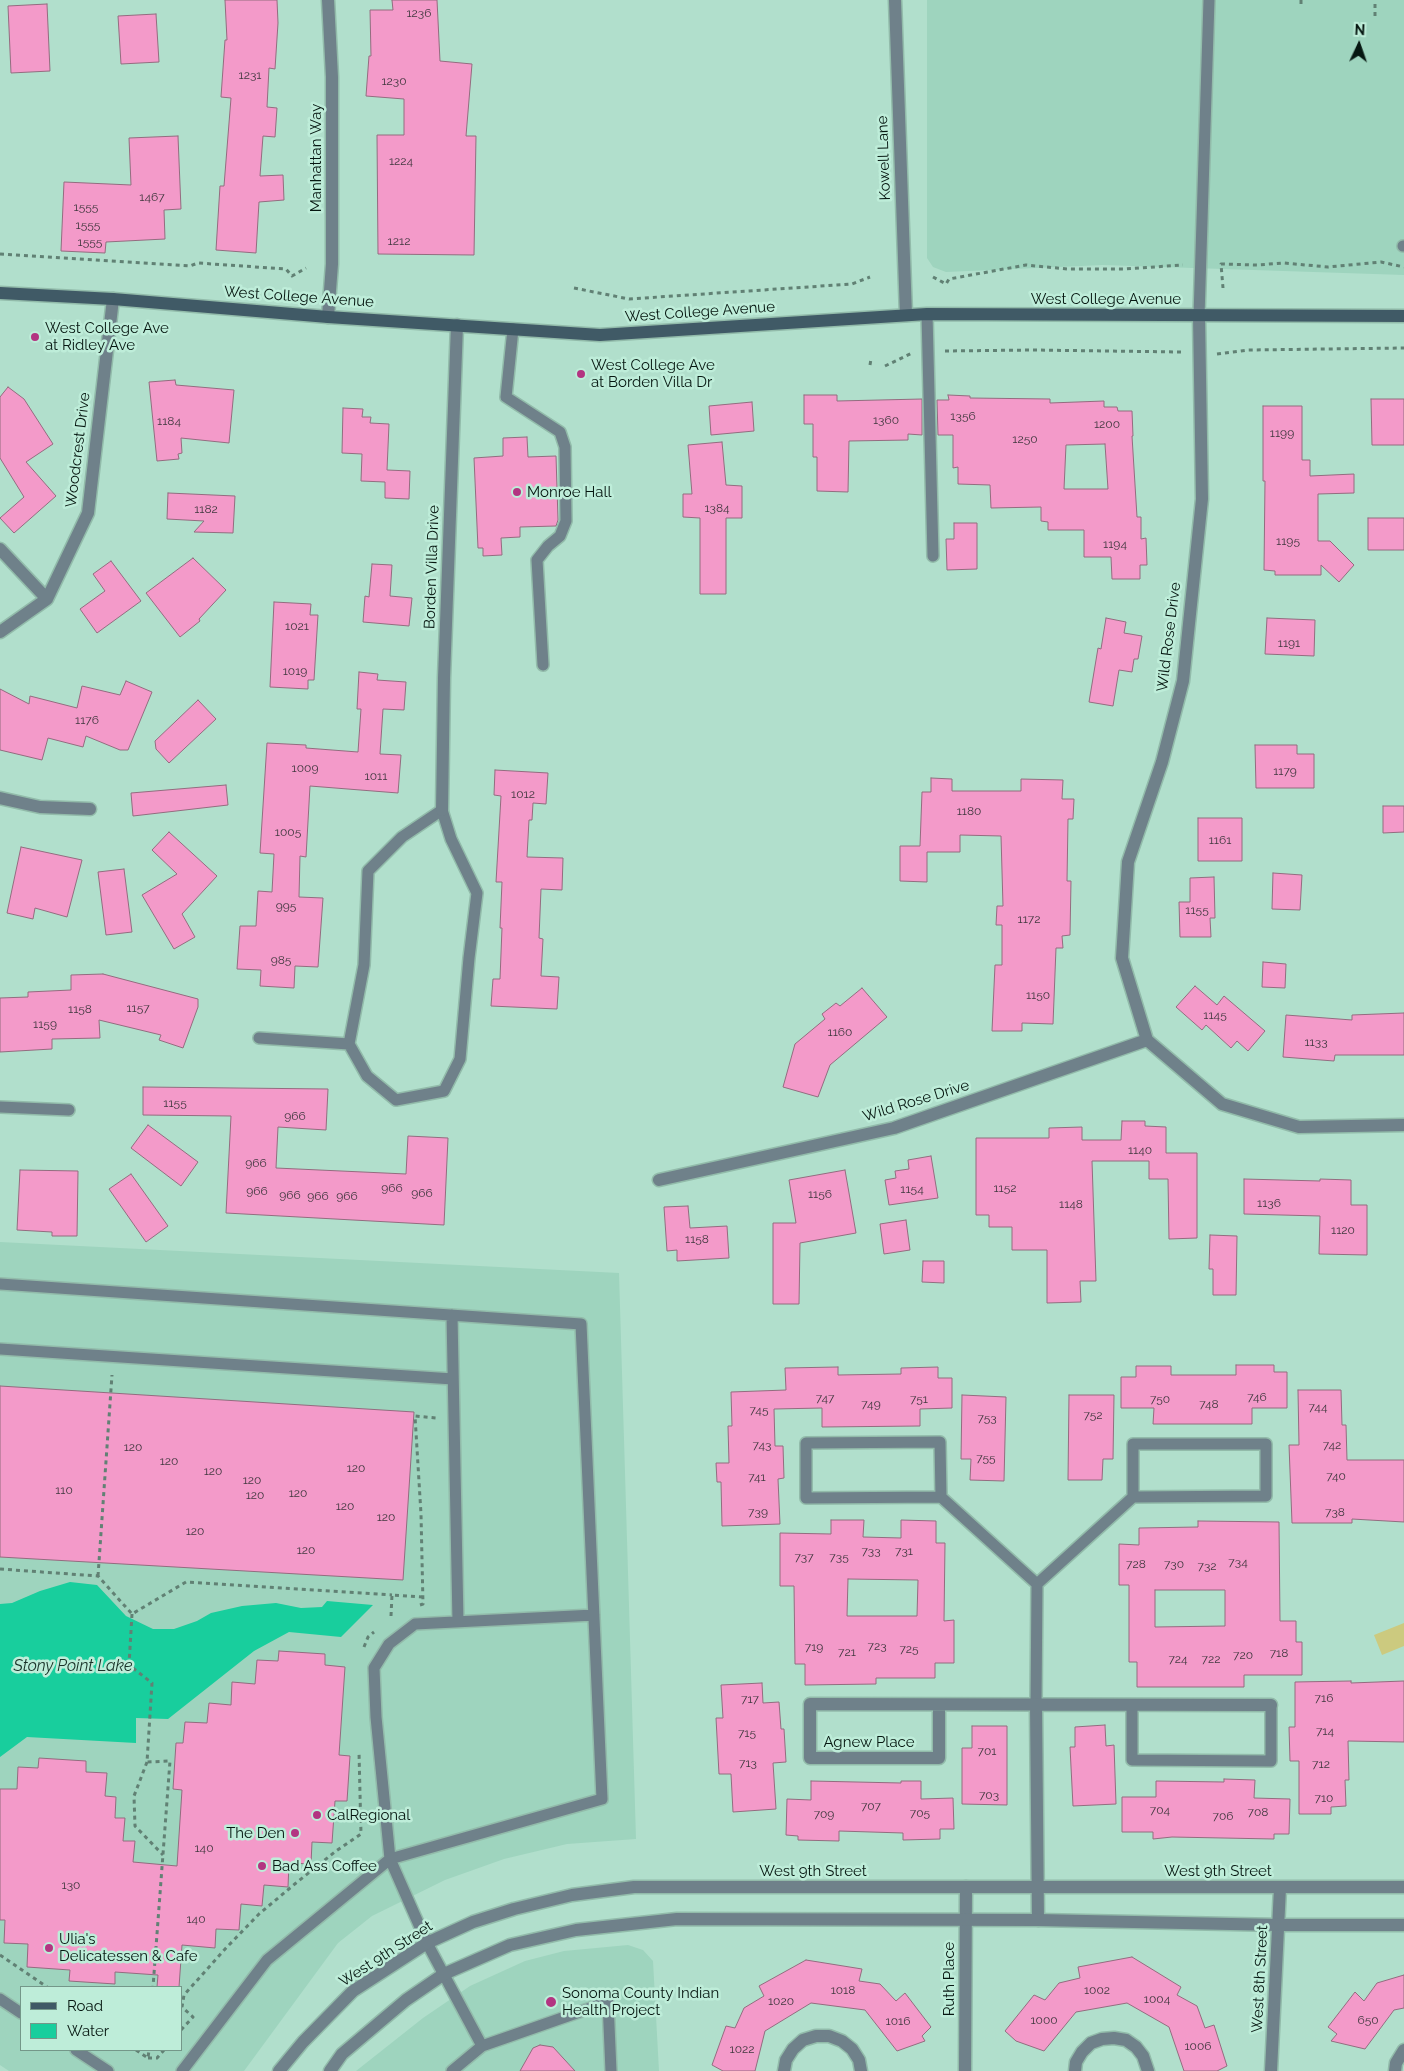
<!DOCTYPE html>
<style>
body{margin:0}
#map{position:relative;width:1404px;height:2071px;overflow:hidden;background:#b1dfcc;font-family:Raleway,sans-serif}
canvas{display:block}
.legend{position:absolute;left:20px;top:1986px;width:162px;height:65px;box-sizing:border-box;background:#beedd9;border:1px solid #749789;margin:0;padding:6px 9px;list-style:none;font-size:15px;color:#061711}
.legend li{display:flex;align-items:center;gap:10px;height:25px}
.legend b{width:25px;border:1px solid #749789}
.north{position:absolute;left:1334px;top:20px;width:50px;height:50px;-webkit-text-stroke:4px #beedd9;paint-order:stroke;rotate:3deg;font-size:14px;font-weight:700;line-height:20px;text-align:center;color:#061711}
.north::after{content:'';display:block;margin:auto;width:18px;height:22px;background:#061711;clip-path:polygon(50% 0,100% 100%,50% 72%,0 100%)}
</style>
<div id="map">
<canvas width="1404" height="2071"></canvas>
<ul class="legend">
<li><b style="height:6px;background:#405a66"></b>Road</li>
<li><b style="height:14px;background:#18ce9d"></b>Water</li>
</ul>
<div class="north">N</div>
</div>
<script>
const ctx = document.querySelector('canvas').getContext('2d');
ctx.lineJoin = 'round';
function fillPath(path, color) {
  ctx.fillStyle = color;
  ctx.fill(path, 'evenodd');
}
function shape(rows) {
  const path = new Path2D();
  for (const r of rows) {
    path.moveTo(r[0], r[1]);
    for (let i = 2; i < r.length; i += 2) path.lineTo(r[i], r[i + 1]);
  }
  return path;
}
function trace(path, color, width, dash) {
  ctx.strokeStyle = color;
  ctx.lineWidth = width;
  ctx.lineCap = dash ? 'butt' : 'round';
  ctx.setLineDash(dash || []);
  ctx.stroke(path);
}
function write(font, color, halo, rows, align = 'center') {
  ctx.font = font + ' Raleway,sans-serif';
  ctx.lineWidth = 5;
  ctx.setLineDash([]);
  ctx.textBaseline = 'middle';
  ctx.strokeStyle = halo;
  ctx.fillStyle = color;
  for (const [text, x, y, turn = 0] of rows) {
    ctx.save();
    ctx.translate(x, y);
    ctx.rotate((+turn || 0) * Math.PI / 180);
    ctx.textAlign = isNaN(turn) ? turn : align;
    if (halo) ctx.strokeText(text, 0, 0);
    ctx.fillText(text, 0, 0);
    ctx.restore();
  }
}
const built = shape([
 [927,0,1404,0,1404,275,1103,265,946,272,933,267,927,258],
 [0,1242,619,1273,636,1839,567,1844,504,1859,445,1880,372,1916,338,1943,244,2071,9,2071,0,2065],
 [21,1987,181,1987,181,2050,21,2050],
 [628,1945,643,1950,653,1961,659,2071,356,2071,423,2018,470,1986,525,1961,564,1951]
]);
const green = shape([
 [1404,1623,1404,1646,1382,1655,1374,1635]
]);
const water = shape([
 [70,1582,97,1585,126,1616,153,1629,174,1629,197,1621,211,1613,242,1606,276,1603,301,1608,322,1607,327,1601,373,1605,341,1637,289,1632,254,1651,168,1719,136,1718,136,1743,27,1737,0,1757,0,1604,12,1603,40,1591]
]);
const building = shape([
 [225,0,277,0,278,23,275,69,269,68,267,107,277,108,275,137,263,136,260,176,283,175,284,200,259,202,256,253,216,250,220,186,224,186,231,98,221,97,225,40,227,40,225,0],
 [392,0,437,0,440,61,472,64,466,136,476,136,474,255,378,254,377,135,404,135,404,99,366,96,369,56,371,56,370,10,393,10,392,0],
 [47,4,50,71,11,73,8,6,47,4],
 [156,14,159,62,121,64,118,16,156,14],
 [178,136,181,209,164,210,165,239,106,242,105,253,61,251,64,182,131,185,129,138,178,136],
 [175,380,176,385,234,390,229,443,181,438,182,453,178,454,179,459,157,461,149,382,175,380],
 [8,387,24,399,53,444,26,462,56,496,14,533,0,518,24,497,0,458,0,397,8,387],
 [804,395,837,395,837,401,922,399,922,435,908,434,908,440,849,441,848,492,817,491,817,457,813,457,813,424,804,424,804,395],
 [948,395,970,396,970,398,1050,399,1050,403,1104,401,1104,407,1117,407,1118,411,1132,411,1133,436,1132,436,1137,517,1141,517,1141,539,1146,538,1147,565,1140,565,1140,579,1112,579,1111,557,1084,557,1084,530,1048,530,1048,522,1041,521,1041,507,991,508,990,485,958,484,958,467,953,468,953,435,938,435,937,400,949,400,948,395],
 [1105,444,1108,489,1064,489,1066,445,1105,444],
 [1371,399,1404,399,1404,445,1372,445,1371,399],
 [752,402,754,431,711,435,709,406,752,402],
 [1263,406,1302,406,1302,460,1310,460,1310,476,1354,474,1354,493,1318,494,1318,541,1330,541,1354,565,1339,582,1321,565,1321,575,1275,575,1275,571,1264,570,1265,481,1263,481,1263,406],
 [343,408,363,409,362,417,371,417,370,423,389,424,387,470,410,471,409,499,385,498,385,482,361,481,362,454,342,453,343,408],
 [527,437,528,457,556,456,558,520,556,526,520,527,520,537,501,538,502,555,483,556,483,548,478,548,474,458,503,456,503,438,527,437],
 [722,442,726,485,742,486,742,518,726,518,726,594,700,594,700,518,683,517,683,494,692,494,688,445,722,442],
 [168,493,235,496,233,533,194,532,204,521,167,519,168,493],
 [1368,518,1404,518,1404,550,1368,550,1368,518],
 [954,523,977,523,977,569,947,570,946,539,954,539,954,523],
 [193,558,226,590,199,619,200,621,180,637,146,593,193,558],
 [111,561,141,601,97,633,80,609,105,591,93,574,111,561],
 [372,564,392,565,390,596,412,598,409,626,363,622,365,596,369,597,372,564],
 [274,602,311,604,310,615,318,615,314,680,308,680,308,689,270,687,274,602],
 [1106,618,1126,622,1124,633,1142,636,1138,659,1134,659,1132,672,1119,670,1113,706,1089,702,1098,648,1101,649,1106,618],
 [1267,618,1315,620,1314,656,1265,654,1267,618],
 [359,672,378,674,377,680,406,682,404,710,383,709,380,754,401,755,398,793,310,786,306,857,300,856,299,897,323,898,318,967,295,966,294,988,260,986,261,970,237,969,240,926,256,926,258,891,272,892,274,854,260,853,267,743,306,745,306,748,358,752,361,709,357,709,359,672],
 [126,681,152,692,128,750,120,750,86,736,83,747,48,738,42,760,0,750,0,689,29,704,30,696,77,708,82,686,120,695,126,681],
 [198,700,216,719,169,763,156,749,155,741,198,700],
 [1255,745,1297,745,1297,754,1314,754,1314,788,1256,788,1255,745],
 [495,770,548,773,546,804,533,803,532,820,529,820,527,857,563,858,562,890,541,889,539,938,543,939,541,976,559,977,557,1009,491,1006,493,979,500,979,502,928,500,928,502,882,496,882,501,796,494,795,495,770],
 [931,778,952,779,952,791,1021,791,1021,779,1063,780,1062,799,1074,799,1073,819,1068,819,1067,881,1071,881,1070,935,1062,936,1063,948,1056,948,1053,1024,1022,1023,1022,1031,992,1031,995,965,1002,965,1002,925,996,925,997,906,1003,906,1001,836,960,835,960,852,927,852,927,882,900,881,900,846,920,846,922,792,931,792,931,778],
 [226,785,228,805,133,816,131,793,226,785],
 [1383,806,1404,806,1404,832,1383,833,1383,806],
 [1198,818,1242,818,1242,861,1198,861,1198,818],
 [169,832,217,876,182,914,195,937,174,949,142,895,177,874,152,850,169,832],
 [21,847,82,860,67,917,35,908,33,919,7,913,21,847],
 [124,869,132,932,106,935,98,872,124,869],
 [1273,873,1302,875,1300,910,1272,909,1273,873],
 [1214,877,1215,918,1210,918,1211,937,1180,937,1179,902,1190,902,1190,878,1214,877],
 [1263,962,1286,964,1285,988,1262,987,1263,962],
 [103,974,198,999,198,1007,183,1048,159,1040,161,1035,99,1020,100,1038,52,1039,52,1049,0,1052,0,998,28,997,28,992,71,990,71,975,103,974],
 [1195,986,1217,1005,1224,996,1265,1031,1248,1051,1237,1041,1231,1048,1206,1025,1202,1030,1176,1007,1195,986],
 [862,988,887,1017,830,1065,818,1097,783,1087,795,1044,825,1019,822,1014,836,1003,840,1006,862,988],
 [1404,1013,1404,1055,1335,1055,1334,1061,1283,1057,1286,1015,1352,1020,1352,1015,1404,1013],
 [143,1087,328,1089,326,1130,278,1127,276,1168,406,1174,408,1136,448,1138,444,1225,226,1213,231,1116,143,1115,143,1087],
 [1122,1121,1145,1121,1145,1126,1166,1127,1166,1153,1197,1153,1197,1238,1169,1239,1168,1179,1149,1179,1149,1161,1092,1161,1096,1281,1080,1281,1081,1302,1047,1303,1047,1250,1012,1250,1012,1227,989,1227,989,1215,976,1215,976,1138,1049,1138,1049,1128,1082,1127,1082,1140,1121,1140,1122,1121],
 [148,1125,198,1162,181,1186,131,1148,148,1125],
 [931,1156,938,1198,889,1205,885,1180,896,1178,895,1171,909,1169,908,1160,931,1156],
 [20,1170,78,1171,77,1236,52,1236,52,1232,17,1230,20,1170],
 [845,1170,856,1233,800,1243,799,1304,773,1304,773,1223,796,1223,789,1180,845,1170],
 [131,1174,168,1226,146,1242,109,1189,131,1174],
 [1244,1179,1320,1181,1320,1179,1351,1180,1351,1205,1367,1205,1367,1255,1319,1254,1320,1216,1244,1214,1244,1179],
 [688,1206,690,1228,727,1226,729,1258,677,1261,677,1250,667,1251,664,1207,688,1206],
 [906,1220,910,1250,884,1254,880,1224,906,1220],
 [1210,1235,1237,1236,1236,1295,1213,1295,1213,1269,1209,1269,1210,1235],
 [923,1261,944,1261,944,1283,922,1282,923,1261],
 [1236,1365,1274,1365,1274,1372,1287,1372,1287,1408,1252,1408,1252,1424,1153,1424,1154,1408,1121,1408,1121,1377,1136,1377,1136,1366,1171,1366,1171,1375,1236,1375,1236,1365],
 [838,1367,838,1375,901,1374,901,1368,938,1367,938,1378,952,1378,952,1408,920,1409,920,1426,822,1427,822,1408,774,1409,775,1446,783,1446,784,1478,778,1479,780,1524,722,1526,721,1482,717,1482,716,1463,729,1463,728,1426,732,1426,731,1392,786,1390,785,1368,838,1367],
 [0,1386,414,1412,403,1580,0,1557,0,1386],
 [1298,1390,1341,1390,1342,1425,1346,1425,1347,1460,1404,1460,1404,1522,1352,1519,1352,1523,1292,1523,1289,1445,1299,1445,1298,1390],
 [962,1395,1006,1397,1004,1481,970,1480,971,1459,961,1459,962,1395],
 [1069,1395,1114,1395,1113,1459,1103,1459,1102,1480,1068,1480,1069,1395],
 [831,1520,864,1520,863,1537,901,1538,901,1520,936,1521,936,1543,945,1543,944,1621,954,1620,954,1663,935,1663,935,1678,876,1678,876,1684,805,1685,805,1664,795,1664,794,1586,780,1586,780,1533,831,1534,831,1520],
 [848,1579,918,1580,917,1616,847,1616,848,1579],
 [1198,1521,1279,1522,1280,1621,1296,1621,1296,1642,1302,1642,1302,1675,1244,1675,1244,1687,1137,1687,1137,1662,1129,1662,1129,1585,1119,1585,1119,1544,1139,1545,1139,1528,1198,1527,1198,1521],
 [1155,1590,1225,1590,1225,1626,1155,1627,1155,1590],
 [279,1651,325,1654,325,1665,345,1667,339,1755,350,1756,347,1801,335,1801,332,1843,312,1842,311,1864,289,1863,288,1887,264,1885,262,1906,241,1904,239,1930,216,1929,215,1948,182,1945,179,1987,157,1987,158,1975,115,1972,115,1984,69,1981,70,1970,27,1967,28,1944,4,1943,5,1920,0,1920,0,1789,17,1789,18,1767,38,1768,39,1758,86,1761,86,1772,107,1773,105,1796,116,1797,115,1818,125,1818,123,1841,135,1841,133,1862,177,1866,182,1790,173,1789,176,1743,183,1743,185,1722,207,1723,209,1703,231,1705,232,1682,255,1684,257,1660,278,1661,279,1651],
 [1351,1681,1351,1683,1404,1681,1404,1742,1348,1741,1349,1780,1345,1780,1346,1806,1331,1807,1331,1814,1299,1814,1299,1761,1290,1761,1289,1727,1295,1727,1295,1682,1351,1681],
 [762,1683,763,1703,779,1702,781,1729,784,1729,786,1762,773,1763,776,1809,733,1812,731,1774,719,1774,716,1718,723,1718,721,1685,762,1683],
 [1105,1725,1106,1746,1114,1745,1116,1804,1073,1806,1070,1747,1075,1747,1075,1727,1105,1725],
 [972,1726,1007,1726,1007,1805,962,1804,962,1748,972,1748,972,1726],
 [1224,1779,1255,1780,1254,1798,1290,1799,1289,1834,1274,1834,1274,1839,1172,1837,1153,1839,1153,1832,1122,1832,1122,1797,1156,1797,1156,1781,1224,1782,1224,1779],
 [811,1781,901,1783,901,1781,921,1781,921,1799,953,1798,954,1829,940,1829,940,1839,903,1840,903,1833,839,1831,839,1841,798,1840,798,1836,786,1835,787,1799,811,1800,811,1781],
 [1132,1957,1181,1987,1177,1995,1197,2006,1205,2028,1214,2025,1227,2066,1217,2071,1184,2071,1169,2027,1127,2003,1076,2012,1044,2051,1016,2041,1005,2031,1034,1995,1045,2000,1059,1983,1080,1978,1078,1967,1132,1957],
 [806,1960,862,1969,859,1981,880,1984,896,2001,905,1993,931,2027,922,2036,925,2041,897,2051,865,2010,811,2003,765,2031,755,2071,723,2071,712,2065,726,2026,735,2028,744,2008,764,1996,759,1986,806,1960],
 [1404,1975,1404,2008,1394,2010,1365,2049,1331,2041,1337,2034,1328,2027,1355,1992,1364,2001,1377,1983,1404,1975],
 [540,2045,553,2047,575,2071,520,2071,533,2048,540,2045]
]);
const path = shape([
 [1301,0,1301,5],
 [1375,16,1375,0],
 [0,254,190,266,198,263,286,269,292,276,306,268],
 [933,277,946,284,949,279,1026,265,1067,269,1124,269,1183,265],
 [574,288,629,299,852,284,870,277],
 [1223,288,1221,264,1257,265,1284,263,1328,267,1381,262,1404,267],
 [945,351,1032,350,1181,352],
 [1217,354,1248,350,1404,348],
 [870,365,871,359],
 [885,366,912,353],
 [0,1569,98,1576,132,1614,186,1582,392,1595],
 [98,1576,112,1375],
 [420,1605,423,1604,421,1514,415,1416,436,1418],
 [132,1614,129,1665,152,1683,147,1762,170,1761,153,1987],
 [391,1616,392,1595,423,1597],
 [364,1647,368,1637,374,1632],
 [147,1762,134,1796,135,1826,163,1855],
 [0,1955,47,1987],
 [181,2030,193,2017,182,2007,184,1995,226,1948,259,1914,296,1883,336,1851,361,1834,359,1752],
 [136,2050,148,2058,149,2050],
 [148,2058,157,2058,164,2050]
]);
const service = shape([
 [1403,246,1404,246],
 [927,314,933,556],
 [1199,316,1209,0],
 [513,329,506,397,560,432,565,447,566,521,560,536,548,546,537,560,543,665],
 [442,810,451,839,477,893,469,958,460,1059,444,1091,396,1100,367,1076,349,1044,364,965,368,871,402,837,442,810],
 [259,1038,349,1044],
 [0,1107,69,1110],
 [0,1284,581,1324,602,1799,390,1859,267,1960,182,2071],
 [452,1315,458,1622],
 [0,1349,453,1379],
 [941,1497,940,1442,806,1443,806,1498,941,1497,1037,1584],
 [1036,1704,1037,1584,1133,1497,1266,1496,1266,1444,1133,1444,1133,1497],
 [1132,1705,1132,1760,1271,1761,1271,1705],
 [0,1999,21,2013],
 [482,2046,608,2002,611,2071],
 [76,2050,108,2071],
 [452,2071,482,2046,427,1943,390,1859,376,1717,374,1668,389,1644,415,1624,594,1615]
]);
const minor = shape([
 [328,0,332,77,332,264,328,317],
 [895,0,906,315],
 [0,549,47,599],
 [0,632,47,599,88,513,113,299],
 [0,798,40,807,90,809],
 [442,810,444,678,457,325],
 [1147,1040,1122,958,1128,862,1162,762,1183,681,1202,499,1199,316],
 [659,1180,894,1128,1147,1040,1222,1104,1299,1127,1404,1125],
 [1036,1704,1038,1920],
 [939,1705,939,1758,810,1758,810,1704,1271,1705],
 [784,2071,786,2060,793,2049,803,2040,816,2036,829,2036,842,2041,852,2049,859,2060,861,2071],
 [965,2071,966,1887],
 [1075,2071,1076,2062,1082,2052,1091,2043,1102,2039,1114,2038,1126,2040,1136,2047,1143,2056,1148,2071],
 [1271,2071,1280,1888],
 [1395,2071,1396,2063,1404,2050]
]);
const tertiary = shape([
 [279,2071,303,2042,353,1991,427,1943,473,1922,514,1909,572,1895,634,1887,1404,1887],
 [330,2071,342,2054,406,2000,444,1974,510,1945,576,1930,677,1919,1038,1920,1279,1925,1404,1925]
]);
const secondary = shape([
 [0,293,113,299,328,317,600,335,927,314,1404,316]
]);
const markers = [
 [35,337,5,"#b33481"],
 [581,374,5,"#b33481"],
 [517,492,5,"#b33481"],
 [317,1815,5,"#b33481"],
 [295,1833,5,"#b33481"],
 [262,1866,5,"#b33481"],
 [49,1948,5,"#b33481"],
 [551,2002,6,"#b33481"]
];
const numberNames = [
 ["1236",419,13],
 ["1231",250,75],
 ["1230",394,81],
 ["1224",401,161],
 ["1467",152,197],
 ["1555",86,207],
 ["1555",88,225],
 ["1212",399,241],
 ["1555",90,242],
 ["1356",963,416],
 ["1360",886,420],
 ["1184",169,421],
 ["1200",1107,424],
 ["1199",1282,433],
 ["1250",1025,439],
 ["1384",717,508],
 ["1182",206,509],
 ["1195",1288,541],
 ["1194",1115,544],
 ["1021",297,626],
 ["1191",1289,643],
 ["1019",295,671],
 ["1176",87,720],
 ["1009",305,768],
 ["1179",1285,771],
 ["1011",376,776],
 ["1012",523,794],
 ["1180",969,811],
 ["1005",288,832],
 ["1161",1220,840],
 ["995",286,906],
 ["1155",1197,910],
 ["1172",1029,919],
 ["985",281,960],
 ["1150",1038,995],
 ["1157",138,1008],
 ["1158",80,1009],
 ["1145",1215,1015],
 ["1159",45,1024],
 ["1160",840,1032],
 ["1133",1316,1042],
 ["1155",175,1103],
 ["966",295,1116],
 ["1140",1140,1150],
 ["966",256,1163],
 ["966",392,1188],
 ["1152",1005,1188],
 ["1154",912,1189],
 ["966",257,1191],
 ["966",422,1193],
 ["1156",820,1194],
 ["966",290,1195],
 ["966",318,1196],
 ["966",347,1196],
 ["1136",1269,1203],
 ["1148",1071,1204],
 ["1120",1343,1230],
 ["1158",697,1239],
 ["746",1257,1397],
 ["747",825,1398],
 ["751",919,1399],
 ["750",1160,1399],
 ["749",871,1404],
 ["748",1209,1404],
 ["744",1318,1407],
 ["745",759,1410],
 ["752",1093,1415],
 ["753",987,1418],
 ["743",762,1445],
 ["742",1332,1445],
 ["120",133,1447],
 ["755",986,1458],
 ["120",169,1461],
 ["120",356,1468],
 ["120",213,1471],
 ["740",1336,1476],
 ["741",757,1477],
 ["120",252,1480],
 ["110",64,1490],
 ["120",298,1493],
 ["120",255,1495],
 ["120",345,1506],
 ["739",758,1512],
 ["738",1335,1512],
 ["120",386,1517],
 ["120",195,1531],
 ["120",306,1550],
 ["733",871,1551],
 ["731",904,1551],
 ["737",804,1557],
 ["735",839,1557],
 ["734",1238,1562],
 ["728",1136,1564],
 ["730",1174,1564],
 ["732",1207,1566],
 ["723",877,1646],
 ["719",814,1647],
 ["725",909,1649],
 ["721",847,1652],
 ["718",1279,1653],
 ["720",1243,1655],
 ["724",1178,1659],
 ["722",1211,1659],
 ["716",1324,1698],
 ["717",750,1699],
 ["714",1325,1731],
 ["715",747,1733],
 ["701",987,1751],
 ["713",748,1763],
 ["712",1321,1764],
 ["703",989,1795],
 ["710",1324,1798],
 ["707",871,1806],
 ["704",1160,1810],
 ["708",1258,1812],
 ["705",920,1813],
 ["709",824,1814],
 ["706",1223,1816],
 ["140",204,1848],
 ["130",71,1885],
 ["140",196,1919],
 ["1018",843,1990],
 ["1002",1097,1990],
 ["1004",1157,1999],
 ["1020",781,2001],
 ["1000",1044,2020],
 ["650",1368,2020],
 ["1016",898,2021],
 ["1006",1198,2046],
 ["1022",742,2049]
];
const streetNames = [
 ["Manhattan Way",316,158,-90],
 ["Kowell Lane",884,158,-92],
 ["West College Avenue",299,297,4],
 ["West College Avenue",1106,299],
 ["West College Avenue",700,312,-4],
 ["Woodcrest Drive",78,450,-83],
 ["Borden Villa Drive",432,567,-88],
 ["Wild Rose Drive",1169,637,-83],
 ["Wild Rose Drive",916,1101,-17],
 ["Agnew Place",869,1742],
 ["West 9th Street",813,1871],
 ["West 9th Street",1218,1871],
 ["West 9th Street",386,1954,-33],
 ["Ruth Place",949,1979,-90],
 ["West 8th Street",1260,1979,-87]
];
const poiNames = [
 ["West College Ave",45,328],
 ["at Ridley Ave",45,345],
 ["West College Ave",591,365],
 ["at Borden Villa Dr",591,382],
 ["Monroe Hall",527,492],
 ["CalRegional",327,1815],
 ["The Den",285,1833,"right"],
 ["Bad Ass Coffee",272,1866],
 ["Ulia's",59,1939],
 ["Delicatessen & Cafe",59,1956],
 ["Sonoma County Indian",562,1993],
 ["Health Project",562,2010]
];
const waterNames = [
 ["Stony Point Lake",73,1666]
];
fillPath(built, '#9ed4be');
fillPath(green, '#ccca7f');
fillPath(water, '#18ce9d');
fillPath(building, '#f39ac9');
trace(building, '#936c7f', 1);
trace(service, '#92bbaa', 14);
trace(minor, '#92bbaa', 15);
trace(tertiary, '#92bbaa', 15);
trace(secondary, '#92bbaa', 15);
trace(path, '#618174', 3, [4, 4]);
trace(service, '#6f818a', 11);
trace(minor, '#6f818a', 12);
trace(tertiary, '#6f818a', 12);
trace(secondary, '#405a66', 12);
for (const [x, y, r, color] of markers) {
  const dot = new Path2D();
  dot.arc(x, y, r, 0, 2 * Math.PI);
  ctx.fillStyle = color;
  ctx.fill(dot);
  trace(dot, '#beedd9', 2);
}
write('12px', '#41383f', null, numberNames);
write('15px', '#061711', '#beedd9', streetNames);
write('15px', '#061711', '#beedd9', poiNames, 'left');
write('italic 16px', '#193228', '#beedd9', waterNames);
</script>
